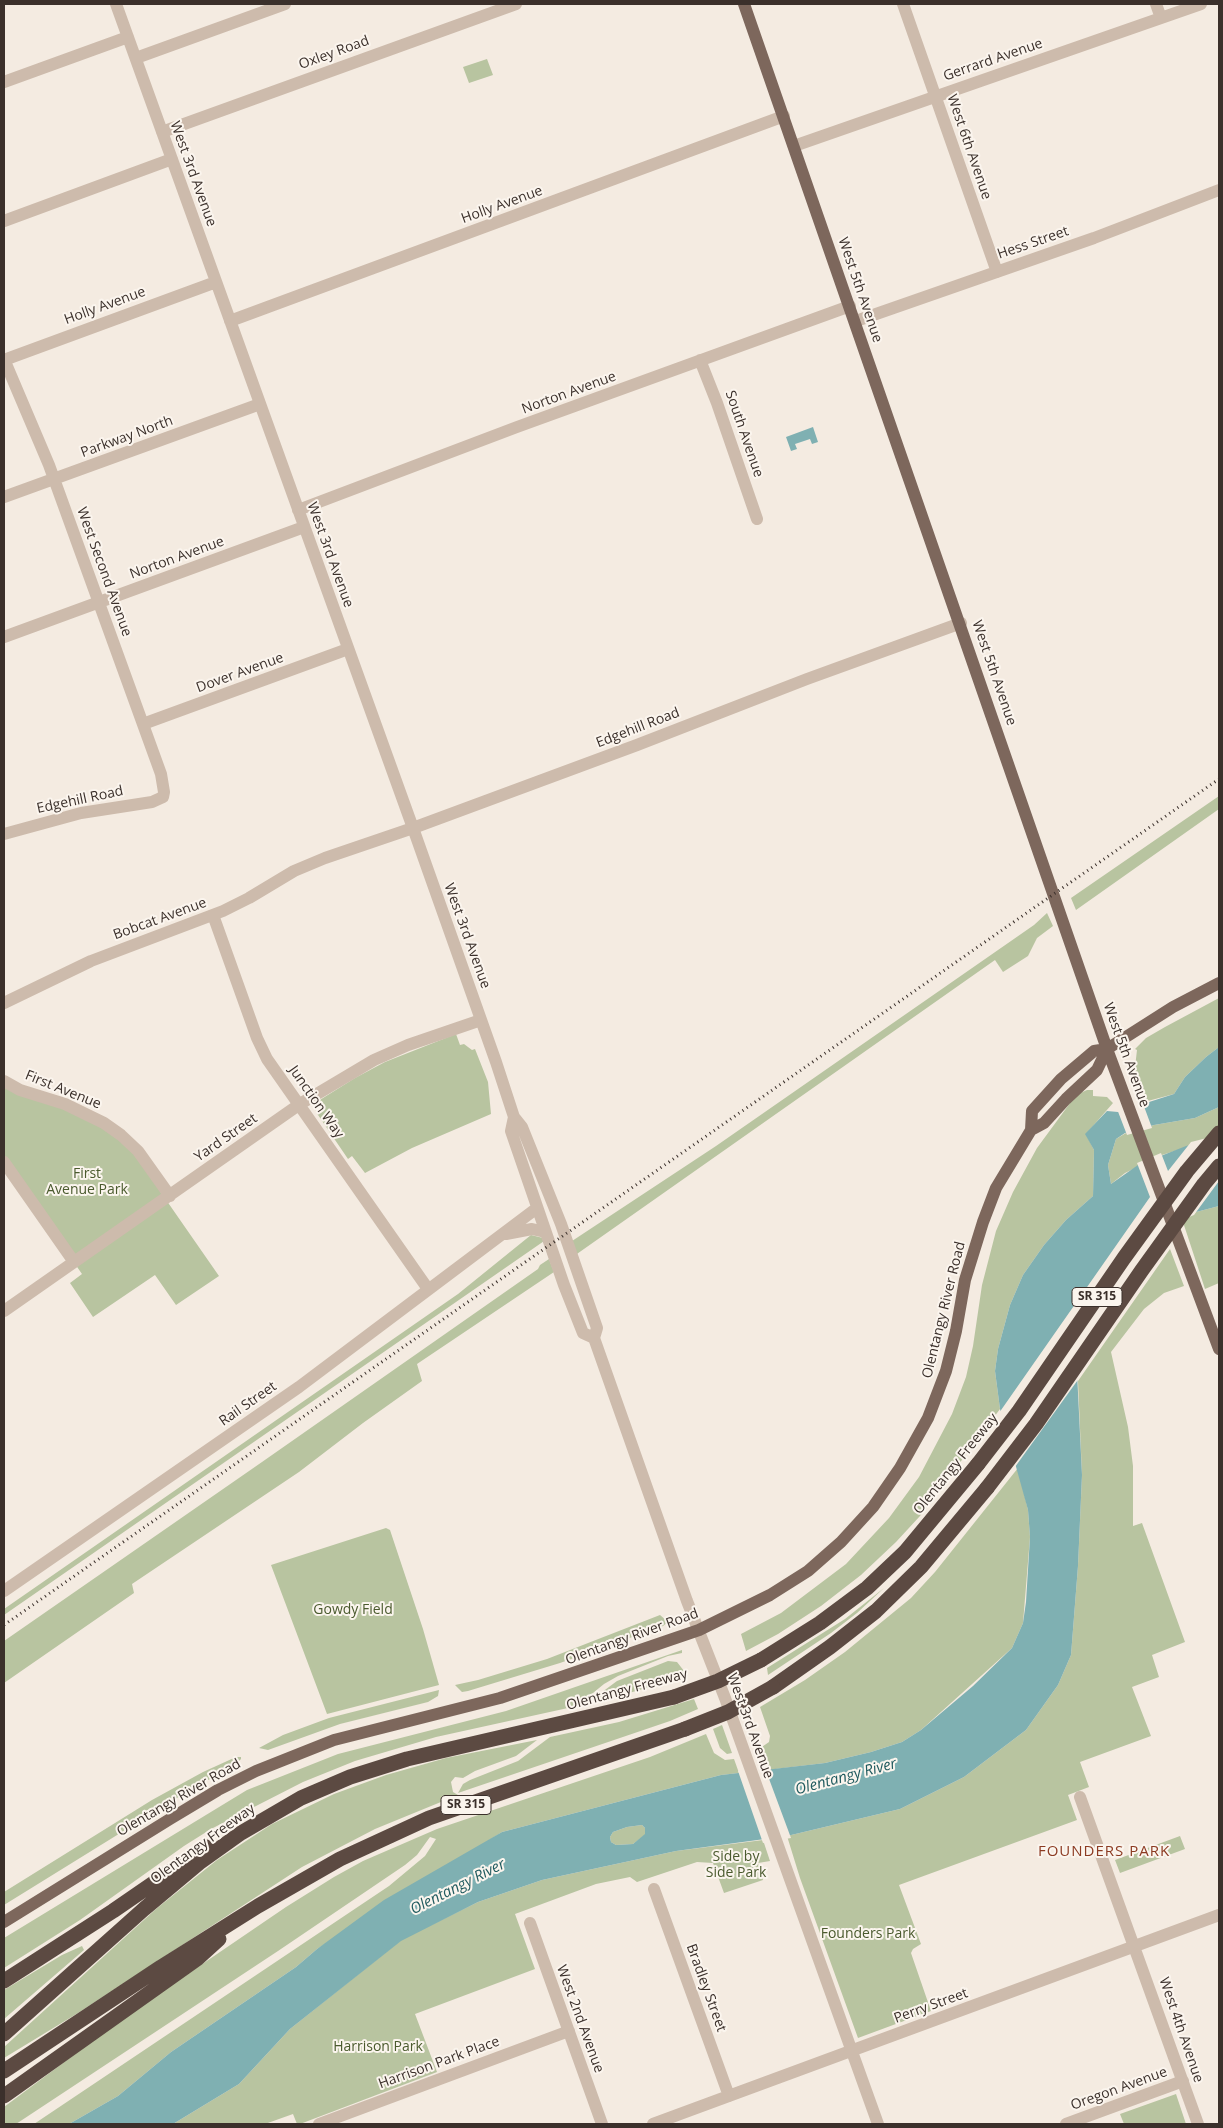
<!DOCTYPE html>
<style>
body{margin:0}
#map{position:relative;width:1223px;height:2128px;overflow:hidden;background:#f4ebe1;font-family:"Open Sans",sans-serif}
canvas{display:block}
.frame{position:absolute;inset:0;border:5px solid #3b302b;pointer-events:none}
</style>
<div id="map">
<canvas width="1223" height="2128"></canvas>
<div class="frame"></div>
</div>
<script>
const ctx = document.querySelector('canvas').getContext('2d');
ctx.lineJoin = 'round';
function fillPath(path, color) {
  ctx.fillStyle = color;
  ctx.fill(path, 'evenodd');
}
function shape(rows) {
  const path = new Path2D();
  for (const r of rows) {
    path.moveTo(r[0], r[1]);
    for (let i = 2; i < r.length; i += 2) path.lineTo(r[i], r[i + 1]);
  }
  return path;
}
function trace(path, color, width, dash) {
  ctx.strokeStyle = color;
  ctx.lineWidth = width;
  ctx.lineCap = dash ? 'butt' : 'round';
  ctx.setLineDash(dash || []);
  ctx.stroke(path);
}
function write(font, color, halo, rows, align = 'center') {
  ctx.font = font + ' "Open Sans",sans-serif';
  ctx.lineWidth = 4;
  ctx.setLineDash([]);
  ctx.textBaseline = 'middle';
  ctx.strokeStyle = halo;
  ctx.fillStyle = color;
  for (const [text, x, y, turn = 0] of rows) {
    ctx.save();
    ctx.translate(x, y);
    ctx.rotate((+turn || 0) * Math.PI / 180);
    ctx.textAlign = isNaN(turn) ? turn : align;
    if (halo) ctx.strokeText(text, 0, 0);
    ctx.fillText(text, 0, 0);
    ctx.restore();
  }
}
const green = shape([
 [487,59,493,75,469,83,463,67],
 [1219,796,1219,809,1076,910,1071,898],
 [1047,913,1053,926,1037,938,1028,956,1003,972,995,960,574,1256,569,1243,716,1146,1034,925],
 [1219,998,1219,1047,1206,1057,1185,1077,1174,1094,1144,1102,1134,1076,1137,1050,1135,1049,1146,1038,1165,1027],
 [456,1034,460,1045,464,1044,472,1050,475,1049,488,1082,491,1114,412,1148,365,1173,352,1156,348,1159,316,1112,315,1103,355,1078,385,1062],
 [4,1081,121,1135,219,1276,176,1305,155,1275,93,1317,70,1283,82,1274,4,1162],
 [1087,1090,1093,1090,1093,1096,1107,1097,1113,1103,1086,1134,1094,1150,1093,1196,1066,1220,1044,1245,1023,1275,1010,1305,998,1349,995,1371,1000,1409,920,1516,896,1542,861,1575,821,1606,778,1634,746,1651,741,1634,781,1613,846,1564,889,1518,919,1477,952,1414,966,1377,973,1346,982,1285,996,1231,1013,1192,1037,1148,1076,1095],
 [1219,1107,1219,1137,1162,1155,1125,1173,1111,1184,1108,1165,1116,1139,1126,1133,1154,1125,1195,1118],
 [1219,1206,1219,1283,1205,1289,1181,1216],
 [531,1235,547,1239,4,1615,4,1609,458,1294],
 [1170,1249,1184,1286,1164,1293,1144,1309,1111,1352,1128,1427,1133,1466,1133,1526,1142,1523,1185,1642,1152,1655,1159,1677,1132,1687,1151,1736,1080,1762,1089,1787,1068,1795,1077,1820,899,1885,921,1944,913,1949,911,1953,931,2011,858,2038,800,1878,787,1836,900,1809,964,1777,1026,1730,1058,1685,1071,1655,1078,1566,1082,1475,1078,1381],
 [549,1259,554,1272,417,1364,422,1381,363,1423,299,1472,132,1584,134,1593,4,1683,4,1641,262,1462,538,1269,540,1265],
 [1018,1468,1028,1510,1030,1537,1023,1623,1012,1648,921,1730,902,1742,871,1752,825,1763,767,1770,759,1749,769,1742,770,1736,760,1707,805,1680,845,1652,911,1598,935,1572],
 [386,1528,390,1530,423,1629,439,1685,327,1714,271,1565],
 [884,1588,857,1613,831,1633,768,1675,767,1668,845,1619],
 [660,1615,668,1622,663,1626,560,1663,468,1691,462,1692,455,1685,478,1680,547,1659],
 [682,1650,682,1653,668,1656,618,1676,604,1684,577,1706,436,1737,355,1761,303,1782,211,1829,184,1846,80,1920,4,1968,4,1938,247,1790,338,1754,506,1711],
 [668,1661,677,1662,688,1676,629,1693,625,1684,601,1700,586,1704,617,1681],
 [439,1690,438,1696,428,1702,340,1724,268,1750,259,1748,283,1735,329,1718],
 [694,1699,698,1709,670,1721,458,1793,463,1784,470,1780,518,1761,550,1737,619,1722],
 [722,1725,732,1753,727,1754,720,1748,713,1729],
 [706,1734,714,1753,725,1760,734,1759,739,1773,721,1775,502,1832,317,1949,296,1967,171,2052,118,2096,69,2124,34,2124,389,1886,425,1856,436,1839,430,1837,417,1855,405,1865,278,1951,16,2124,4,2124,4,2107,126,2016,286,1907,334,1877,363,1861,437,1829,650,1757],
 [537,1740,516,1756,475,1771,463,1778,455,1777,451,1782,453,1792,458,1795,375,1829,302,1867,78,2013,4,2058,4,2047,156,1909,217,1860,272,1824,334,1794,386,1775,446,1758],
 [236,1757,241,1757,241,1759,235,1765,185,1793,4,1905,4,1892,152,1800,203,1772],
 [642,1825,645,1828,645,1835,633,1844,616,1845,611,1842,610,1837,613,1832,627,1827],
 [1180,1836,1185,1849,1120,1873,1115,1860],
 [763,1840,770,1861,758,1863,763,1880,724,1893,713,1863,697,1862,637,1882,630,1877,596,1884,515,1914,535,1969,415,2014,437,2072,300,2124,297,2124,293,2114,265,2124,173,2124,239,2084,290,2029,401,1940,478,1902,542,1880,676,1851],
 [82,1946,84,1950,4,2019,4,1990,62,1955],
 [1176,2094,1186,2124,1124,2124,1120,2114]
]);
const water = shape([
 [813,427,818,442,812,444,810,439,795,444,797,449,791,451,786,437],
 [1219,1047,1219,1107,1195,1118,1154,1125,1125,1133,1116,1139,1108,1165,1111,1184,1138,1165,1186,1146,1219,1137,1219,1206,1181,1216,1156,1228,1126,1254,1075,1331,1082,1475,1078,1566,1071,1655,1058,1685,1026,1730,964,1777,900,1809,787,1836,676,1851,542,1880,478,1902,401,1941,290,2029,239,2084,173,2124,69,2124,118,2096,171,2052,296,1967,317,1949,384,1900,502,1832,721,1775,825,1763,871,1752,902,1742,921,1730,973,1686,1012,1648,1023,1623,1026,1602,1030,1537,1028,1510,1000,1409,995,1371,998,1349,1010,1305,1023,1275,1044,1245,1066,1220,1093,1196,1094,1150,1085,1134,1107,1111,1118,1112,1174,1094,1185,1077,1206,1057],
 [642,1825,645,1828,645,1834,633,1844,616,1845,611,1842,610,1837,613,1832,627,1827]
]);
const pier = shape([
 [1142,1101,1152,1128,1127,1135,1117,1109],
 [1219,1135,1219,1181,1194,1215,1157,1230,1128,1256,1078,1332,1080,1377,1015,1467,999,1413,1150,1197,1137,1163,1161,1153,1168,1171,1191,1142],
 [765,1768,791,1838,763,1843,738,1771]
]);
const minor = shape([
 [116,4,413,828,496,1062,514,1117,522,1127,561,1224,597,1328,594,1338,647,1488,687,1601,725,1698,878,2124],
 [903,4,997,272],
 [1156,4,1161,18],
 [136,58,285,4],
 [4,82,128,37],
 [162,132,516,4],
 [794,146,1201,4],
 [4,221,172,159],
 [230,321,784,116],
 [856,321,1094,238,1219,190],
 [4,359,49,465,161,774,164,792,163,797,152,802,81,813,4,834],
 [4,360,216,282],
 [700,360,717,403,757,519],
 [4,497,260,404],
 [298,510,517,427,850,306],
 [4,637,304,527],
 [143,724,348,649],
 [213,915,257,1038,267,1059,428,1289],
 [4,1003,91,961,223,911,249,898,294,871,325,858,413,828,637,745,807,679,961,623],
 [4,1081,20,1090,65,1104,104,1123,121,1135,138,1151,170,1196],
 [514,1117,511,1131,564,1285,583,1333,594,1338],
 [4,1162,74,1262],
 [506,1234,532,1229,545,1232],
 [4,1311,300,1104,374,1060,408,1045,481,1020],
 [4,1591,299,1387,537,1208],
 [1080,1797,1198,2124],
 [654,1889,729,2096],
 [530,1923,602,2124],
 [319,2124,569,2031],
 [653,2124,1219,1915],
 [1066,2124,1183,2081]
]);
const major = shape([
 [744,4,1107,1049,1219,1349],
 [1031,1130,1044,1123,1066,1099,1097,1070,1107,1049],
 [4,1922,170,1819,218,1790,256,1771,334,1740,500,1698,699,1630,770,1595,808,1571,841,1542,873,1507,900,1468,928,1418,946,1371,956,1331,965,1280,983,1222,996,1188,1031,1130,1032,1111,1061,1079,1094,1051,1107,1049,1173,1007,1219,983]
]);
const highway = shape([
 [761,1660,820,1623,867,1588,905,1552,978,1464],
 [773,1687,830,1647,876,1611,921,1567,987,1488],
 [4,1981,113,1911,206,1847],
 [4,2034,144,1909,199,1863,241,1833,301,1798,350,1777,407,1759,674,1697],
 [4,2071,161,1967,258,1906,340,1859,429,1818,685,1729],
 [4,2096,197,1959,219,1939]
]);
const rail = shape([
 [4,1625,1219,779]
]);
const highwayBridge = shape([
 [978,1464,1019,1411,1124,1258,1187,1171,1219,1133],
 [987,1488,1036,1424,1142,1270,1204,1184,1219,1166],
 [674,1697,718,1681,761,1660],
 [685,1729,728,1712,773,1687]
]);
const shields = [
 [1097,1297,50],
 [466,1805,50]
];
const shieldNames = [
 ["SR 315",1097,1297],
 ["SR 315",466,1805]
];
const streetNames = [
 ["Oxley Road",334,53,-20],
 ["Gerrard Avenue",993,60,-19],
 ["West 6th Avenue",969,147,71],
 ["West 3rd Avenue",193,174,70],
 ["Holly Avenue",502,205,-20],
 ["Hess Street",1033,243,-19],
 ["West 5th Avenue",860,290,71],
 ["Holly Avenue",105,306,-20],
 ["Norton Avenue",569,393,-20],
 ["South Avenue",744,434,71],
 ["Parkway North",127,437,-20],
 ["West 3rd Avenue",330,555,70],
 ["Norton Avenue",177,558,-20],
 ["West Second Avenue",104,572,70],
 ["Dover Avenue",240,673,-20],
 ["West 5th Avenue",994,673,71],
 ["Edgehill Road",638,728,-21],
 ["Edgehill Road",80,800,-12],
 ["Bobcat Avenue",160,919,-20],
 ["West 3rd Avenue",467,936,70],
 ["West 5th Avenue",1126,1055,70],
 ["First Avenue",63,1090,22],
 ["Junction Way",316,1102,55],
 ["Yard Street",226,1138,-35],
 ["Olentangy River Road",944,1310,-76],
 ["Rail Street",248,1404,-35],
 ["Olentangy Freeway",956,1464,-51],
 ["Olentangy River Road",632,1637,-20],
 ["Olentangy Freeway",627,1690,-15],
 ["West 3rd Avenue",750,1726,70],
 ["Olentangy River Road",179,1798,-30],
 ["Olentangy Freeway",203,1844,-36],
 ["Bradley Street",706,1988,70],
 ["Perry Street",931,2006,-20],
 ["West 2nd Avenue",580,2019,70],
 ["West 4th Avenue",1181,2030,71],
 ["Harrison Park Place",439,2063,-20],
 ["Oregon Avenue",1119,2089,-20]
];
const parkNames = [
 ["First",87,1174],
 ["Avenue Park",87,1190],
 ["Gowdy Field",353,1610],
 ["Side by",736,1857],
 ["Side Park",736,1873],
 ["Founders Park",868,1934],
 ["Harrison Park",378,2047]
];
const waterNames = [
 ["Olentangy River",846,1777,-15],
 ["Olentangy River",458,1887,-27]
];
const neighbourhoodNames = [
 ["FOUNDERS PARK",1104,1852]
];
fillPath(green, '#b8c4a0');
fillPath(water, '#7fb0b2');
fillPath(pier, '#f4ebe1');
trace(minor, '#cdbbac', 12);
trace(major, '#7d675c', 12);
trace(highway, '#5c4a42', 15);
trace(rail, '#3b302b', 3, [1, 4]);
trace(highwayBridge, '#5c4a42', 15);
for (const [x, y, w] of shields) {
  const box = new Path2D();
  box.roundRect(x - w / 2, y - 9.5, w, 19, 4);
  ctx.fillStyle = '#fbf5ee';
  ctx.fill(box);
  trace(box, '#3b302b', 1);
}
write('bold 12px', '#3b302b', null, shieldNames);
write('14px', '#3b302b', '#fbf5ee', streetNames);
write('14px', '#4a5a2e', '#fbf5ee', parkNames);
write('italic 15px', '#1f5a5e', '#fbf5ee', waterNames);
ctx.letterSpacing = '1px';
write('15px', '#8c3b22', '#fbf5ee', neighbourhoodNames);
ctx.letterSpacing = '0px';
</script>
